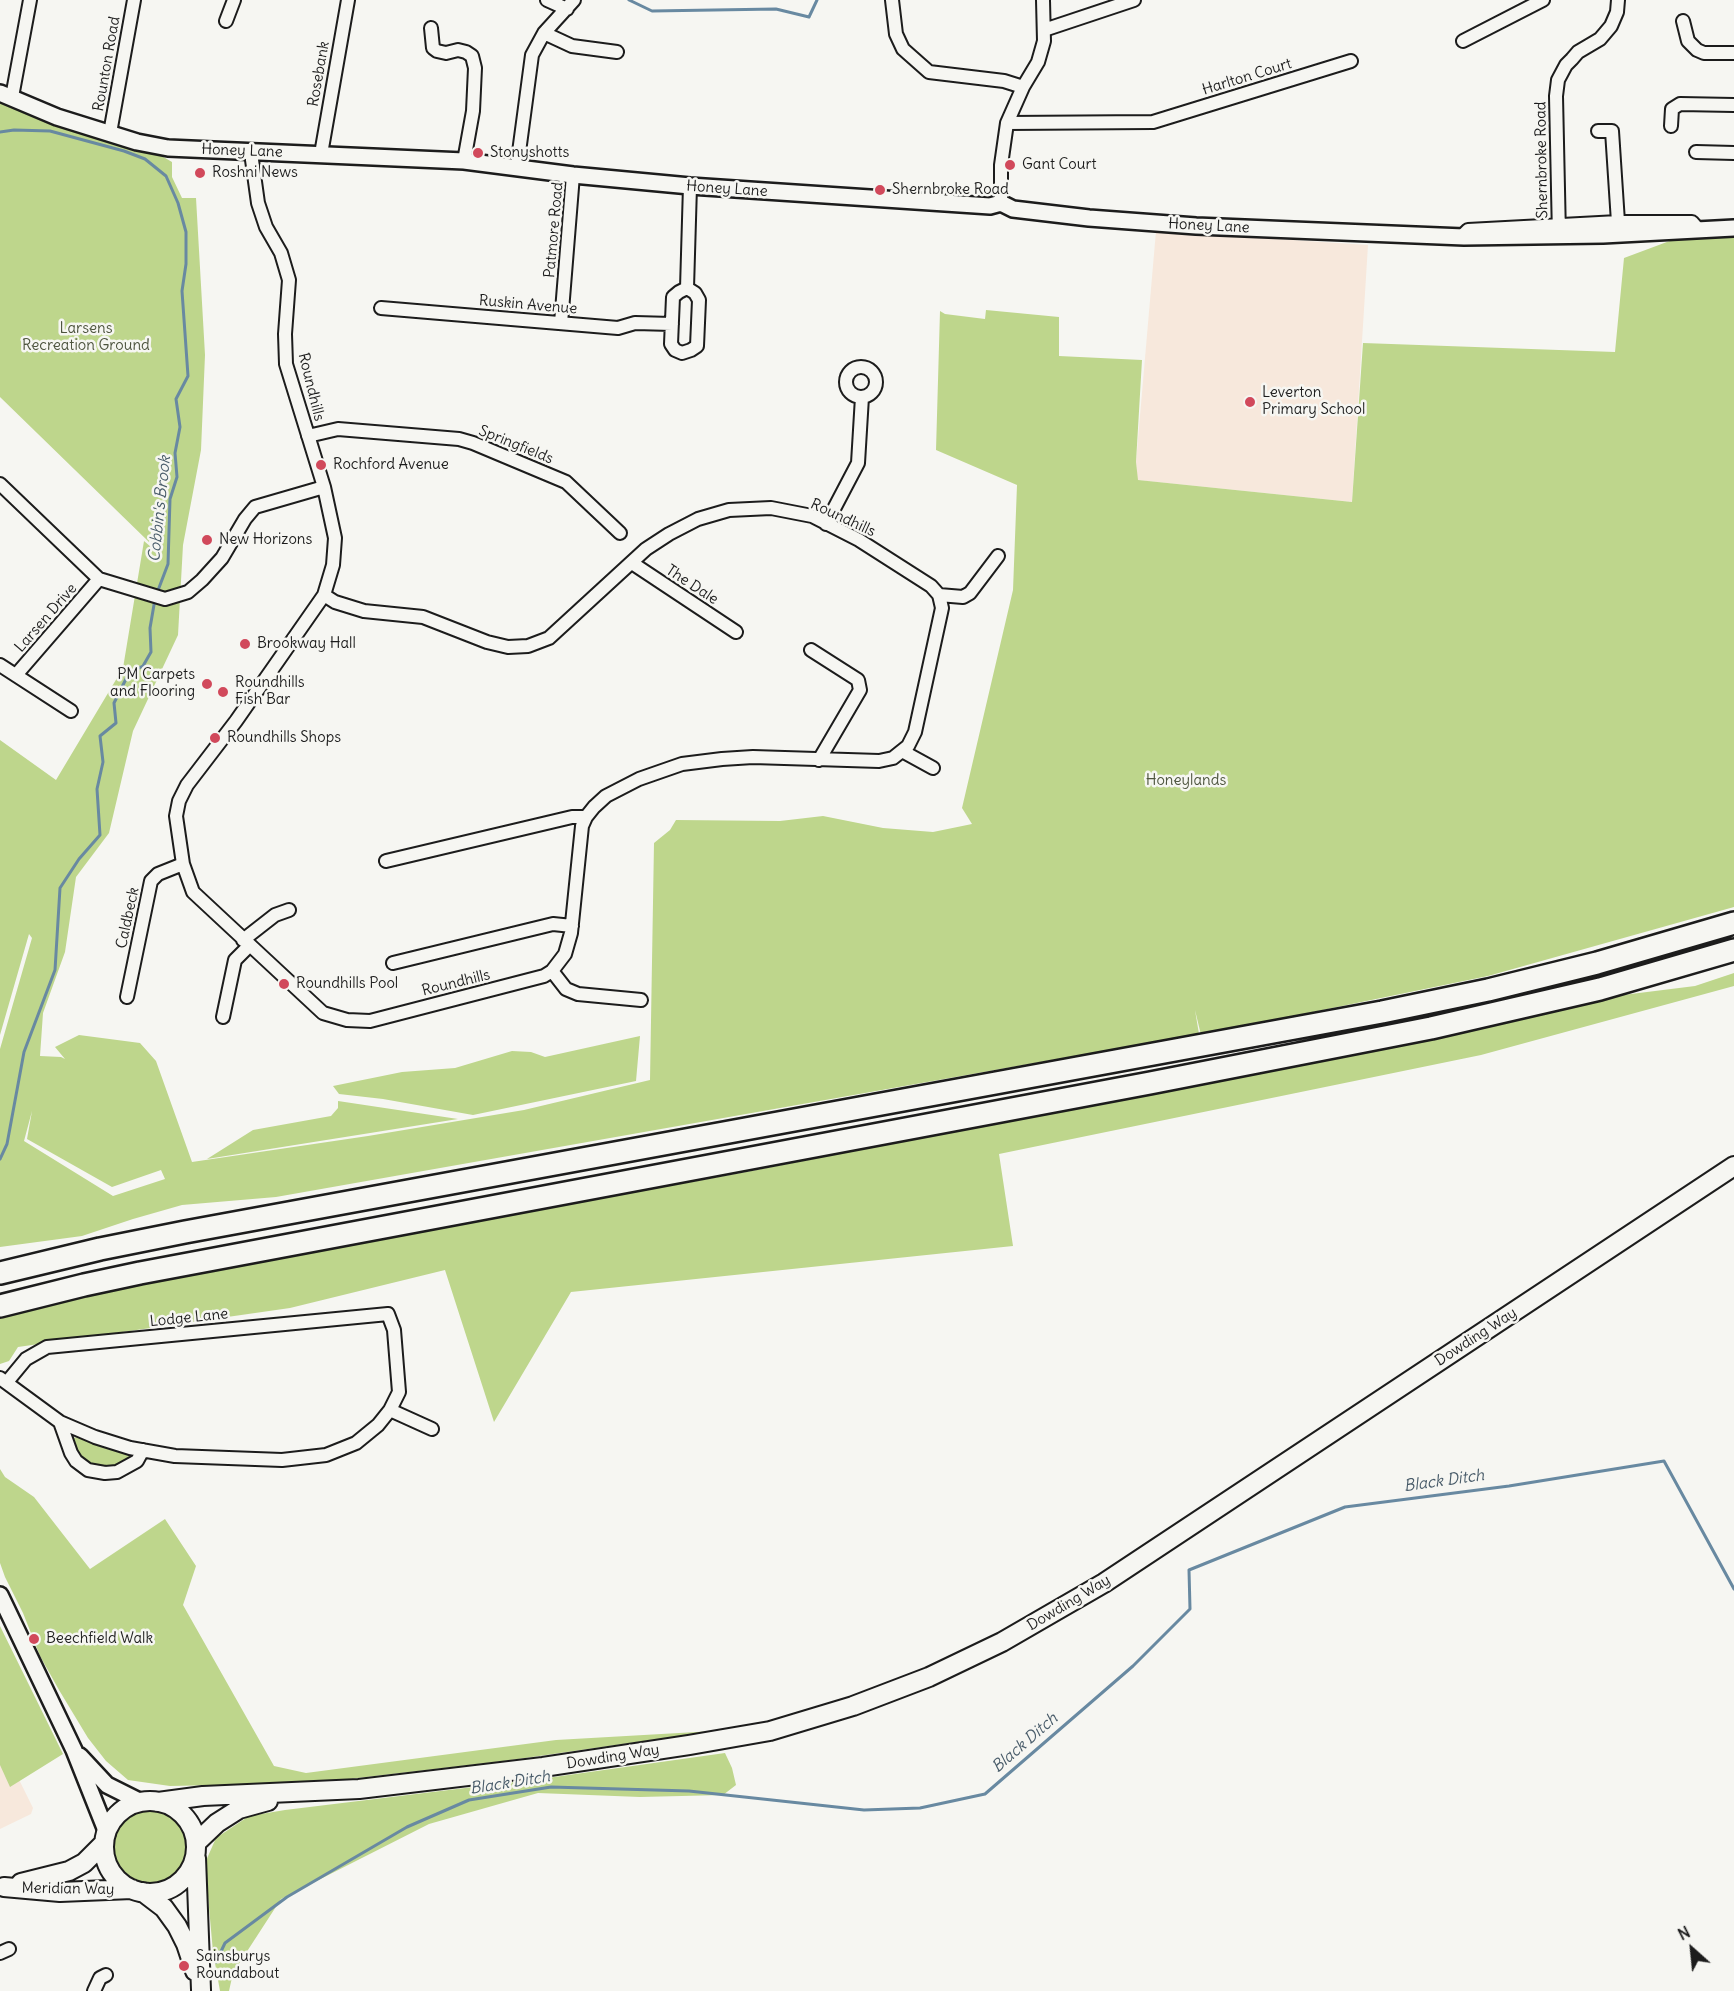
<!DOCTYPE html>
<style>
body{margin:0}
#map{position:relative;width:1734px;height:1991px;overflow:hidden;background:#f6f6f2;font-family:Delius,sans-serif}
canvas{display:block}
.north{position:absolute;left:1662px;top:1919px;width:60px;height:60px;-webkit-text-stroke:4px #f6f6f2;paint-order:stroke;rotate:333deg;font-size:16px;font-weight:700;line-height:24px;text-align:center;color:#1c1c1c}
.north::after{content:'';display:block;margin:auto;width:21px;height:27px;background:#1c1c1c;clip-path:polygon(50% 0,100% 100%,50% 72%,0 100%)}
</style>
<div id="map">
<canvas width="1734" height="1991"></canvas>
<div class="north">N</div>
</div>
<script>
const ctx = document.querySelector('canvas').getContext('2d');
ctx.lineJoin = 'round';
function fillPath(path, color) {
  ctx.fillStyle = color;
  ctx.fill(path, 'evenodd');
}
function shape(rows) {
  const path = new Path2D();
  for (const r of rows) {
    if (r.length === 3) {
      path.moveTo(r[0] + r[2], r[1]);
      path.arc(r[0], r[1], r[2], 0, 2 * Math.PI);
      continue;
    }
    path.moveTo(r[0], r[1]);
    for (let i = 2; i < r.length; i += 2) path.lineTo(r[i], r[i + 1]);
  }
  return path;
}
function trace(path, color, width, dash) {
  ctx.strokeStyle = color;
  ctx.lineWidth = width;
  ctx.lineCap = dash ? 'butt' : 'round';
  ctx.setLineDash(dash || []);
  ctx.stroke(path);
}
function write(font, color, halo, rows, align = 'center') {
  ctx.font = font + ' Delius,sans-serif';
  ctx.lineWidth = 5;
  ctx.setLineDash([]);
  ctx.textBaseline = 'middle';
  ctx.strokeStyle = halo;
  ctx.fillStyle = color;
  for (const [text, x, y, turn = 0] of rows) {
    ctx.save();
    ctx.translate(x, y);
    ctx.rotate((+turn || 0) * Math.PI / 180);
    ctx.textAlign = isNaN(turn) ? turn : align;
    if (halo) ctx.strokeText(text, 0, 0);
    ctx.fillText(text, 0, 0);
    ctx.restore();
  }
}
const built = shape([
 [1156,231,1368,245,1352,502,1137,480,1136,462],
 [0,1741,33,1808,31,1814,0,1829]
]);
const green = shape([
 [0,98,68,124,160,155,172,162,172,177,182,198,196,198,205,355,201,450,183,545,178,635,133,731,109,833,76,877,65,952,43,1013,40,1056,61,1057,65,1059,55,1047,79,1035,140,1043,156,1061,192,1162,368,1136,524,1110,650,1080,654,843,670,830,676,820,780,821,823,816,883,828,933,832,972,824,962,808,1013,590,1017,485,936,450,940,311,945,314,985,319,986,310,1059,317,1059,356,1142,360,1136,462,1138,480,1352,502,1363,343,1615,352,1624,258,1699,230,1734,229,1734,907,1488,976,1201,1035,1195,1010,1199,1034,276,1197,182,1205,133,1219,82,1236,0,1247,0,1049,32,938,29,934,0,1035,0,740,56,780,123,668,144,541,151,547,156,504,149,542,0,397],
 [32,1111,27,1139,112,1187,161,1170,165,1179,113,1196,24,1141],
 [1734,973,1734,986,1481,1055,999,1154,1013,1246,571,1292,494,1422,445,1270,290,1308,18,1347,9,1361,0,1364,0,1317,43,1304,415,1232,746,1172,1474,1030,1607,997,1695,986],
 [640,1036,636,1081,473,1115,383,1099,339,1094,333,1086,402,1072,455,1068,512,1051,531,1052,545,1057],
 [338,1101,458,1119,207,1159,253,1130,331,1116,338,1108],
 [78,1437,128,1453,130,1458,126,1464,107,1471,84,1463,70,1442,72,1438],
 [0,1469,5,1477,34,1497,90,1569,165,1519,196,1566,183,1605,274,1766,306,1773,556,1740,714,1731,504,1761,349,1779,267,1784,170,1786,128,1780,106,1761,88,1738,59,1690,40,1656,23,1613,5,1577,0,1563],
 [0,1626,63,1754,10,1787,0,1765],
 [725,1753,732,1768,736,1785,723,1795,640,1797,538,1793,429,1824,281,1899,233,1973,229,1991,220,1991,213,1952,205,1863,216,1838,249,1816,285,1810,547,1778],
 [150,1847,37]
]);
const stream = shape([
 [629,0,652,11,776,9,809,17,817,0],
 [0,132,14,130,50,131,124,151,145,159,166,176,178,203,186,232,186,264,182,291,188,376,176,399,180,427,175,453,177,477,170,499,168,564,157,593],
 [0,1159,7,1144,24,1052,55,970,60,888,79,859,100,835,97,789,103,762,100,736,116,723,114,703,129,673,143,666,151,652,150,628,155,599],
 [216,1962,225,1943,287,1897,407,1827,469,1800,551,1787,689,1791,864,1810,920,1808,985,1794,1133,1666,1190,1609,1189,1570,1345,1507,1509,1486,1664,1461,1734,1589]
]);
const minor = shape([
 [547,0,567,9],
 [892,0,896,34,903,49,929,72,1004,81,1023,87],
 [226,21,234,0],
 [1683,21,1688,41,1697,50,1704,53,1734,53],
 [431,28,433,48,437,51,446,53,458,50,466,52,472,56,475,68,473,111,464,161],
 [1044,30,1134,0],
 [544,33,572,46,617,52],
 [1463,41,1543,0],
 [12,97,30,0],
 [1007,123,1153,122,1351,61],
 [1671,126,1672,109,1680,104,1734,105],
 [1598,131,1612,131,1618,222],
 [110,133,134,0],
 [253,152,252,160,258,203,266,227,281,253,289,280,285,334,286,364,324,487,335,538,333,565,324,595,236,721,187,785,179,801,176,816,183,864,193,892,323,1013,347,1020,370,1021,544,976,552,971,565,954,571,933,582,826,586,817,594,807,606,796,639,779,682,764,722,759,753,757,879,761,893,758,908,746,915,732,942,608,939,595,931,586,859,540,812,516,771,508,729,510,698,519,669,534,646,549,549,638,528,646,508,647,487,642,423,617,364,611,335,602,324,595],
 [1696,152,1734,153],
 [321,154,348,0],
 [517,167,532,55,544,33,574,0],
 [1001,203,1001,165,1007,123,1023,87,1038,62,1044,41,1043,0],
 [1463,235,1468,230,1618,222,1692,222,1699,230],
 [1559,236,1556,96,1558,80,1566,65,1572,59,1578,52,1600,39,1611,26,1617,12,1618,0],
 [687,288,679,292,673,297,671,344,675,350,682,353,691,350,697,346,699,300,695,293,687,288,690,186],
 [381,308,618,328,635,323,672,324],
 [561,323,573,175],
 [861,382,15],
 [308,436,338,429,459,439,473,443,566,482,620,533],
 [0,484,99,579,165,599,188,592,202,580,222,558,245,519,255,507,324,487],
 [826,524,858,463,862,397],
 [632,563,736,632],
 [939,595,963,597,970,593,998,556],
 [811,650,858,680,860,690,819,760],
 [0,665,71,711],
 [16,675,99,579],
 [902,751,933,768],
 [386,861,572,817,586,817],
 [243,940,275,915,289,910],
 [393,963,553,924,572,926],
 [552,971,566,989,578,994,641,1000],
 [127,997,151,881,158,874,183,864],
 [223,1017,235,960,249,946],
 [0,1378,60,1422,95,1437,130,1448,175,1456,282,1460,326,1455,356,1443,378,1425,390,1410,399,1392,394,1330,388,1314,47,1347,26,1359,7,1382],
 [390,1410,432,1429],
 [60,1422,71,1453,76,1461,88,1470,105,1473,117,1472,137,1461,143,1450],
 [0,1953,9,1949],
 [94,1991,100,1978,106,1975]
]);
const tertiary = shape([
 [0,93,57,117,137,142,168,148,464,161,573,175,690,186,990,206,1001,203,1013,209,1089,218,1196,226,1464,237,1603,235,1734,228],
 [0,1595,74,1750,107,1833],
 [80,1756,107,1785,141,1802]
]);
const primary = shape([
 [150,1847,46],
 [158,1802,203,1796,359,1789,543,1767,689,1745,770,1731,853,1706,929,1677,1002,1642,1104,1583,1734,1166],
 [196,1843,217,1823,239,1809,268,1801],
 [196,1858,201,1990],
 [21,1883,69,1871,84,1863,104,1843],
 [4,1887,60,1892,132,1889],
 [143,1892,164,1908,177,1926,186,1944,195,1971]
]);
const motorway = shape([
 [0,1273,100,1249,185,1232,1382,1012,1488,990,1597,963,1734,923],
 [0,1306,84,1285,140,1273,1150,1083,1431,1028,1600,989,1734,950]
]);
const markers = [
 [478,153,6,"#d1495b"],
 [1010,165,6,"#d1495b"],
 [200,173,6,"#d1495b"],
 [880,190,6,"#d1495b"],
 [1250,402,6,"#d1495b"],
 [321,465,6,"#d1495b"],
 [207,540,6,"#d1495b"],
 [245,644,6,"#d1495b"],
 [207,684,6,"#d1495b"],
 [223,692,6,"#d1495b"],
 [215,738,6,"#d1495b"],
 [284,984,6,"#d1495b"],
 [34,1639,6,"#d1495b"],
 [184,1966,6,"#d1495b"]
];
const streetNames = [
 ["Rounton Road",107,64,-80],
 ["Rosebank",319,74,-80],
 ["Harlton Court",1247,77,-17],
 ["Honey Lane",242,151,2],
 ["Shernbroke Road",1542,160,-91],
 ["Honey Lane",727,189,4],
 ["Honey Lane",1209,226,3],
 ["Patmore Road",554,230,-85],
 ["Ruskin Avenue",528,305,5],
 ["Roundhills",311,387,76],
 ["Springfields",516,445,22],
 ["Roundhills",843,518,25],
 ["The Dale",692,585,33],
 ["Larsen Drive",46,618,-49],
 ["Caldbeck",128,918,-78],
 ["Roundhills",456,983,-14],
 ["Lodge Lane",189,1318,-6],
 ["Dowding Way",1476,1337,-33],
 ["Dowding Way",1069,1603,-31],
 ["Dowding Way",613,1757,-9],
 ["Meridian Way",68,1889,1]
];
const poiNames = [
 ["Stonyshotts",490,153],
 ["Gant Court",1022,165],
 ["Roshni News",212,173],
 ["Shernbroke Road",892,190],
 ["Leverton",1262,393],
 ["Primary School",1262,410],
 ["Rochford Avenue",333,465],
 ["New Horizons",219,540],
 ["Brookway Hall",257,644],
 ["PM Carpets",195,675,"right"],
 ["and Flooring",195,692,"right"],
 ["Roundhills",235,683],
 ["Fish Bar",235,700],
 ["Roundhills Shops",227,738],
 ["Roundhills Pool",296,984],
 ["Beechfield Walk",46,1639],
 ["Sainsburys",196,1957],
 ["Roundabout",196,1974]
];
const parkNames = [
 ["Larsens",86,329],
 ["Recreation Ground",86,346],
 ["Honeylands",1186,781]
];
const waterNames = [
 ["Cobbin's Brook",160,509,-84],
 ["Black Ditch",1444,1481,-8],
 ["Black Ditch",1025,1743,-41],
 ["Black Ditch",510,1783,-9]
];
fillPath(built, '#f7e8dc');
fillPath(green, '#bed68c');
trace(stream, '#6889a1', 3);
trace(minor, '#1c1c1c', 16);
trace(tertiary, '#1c1c1c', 20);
trace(primary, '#1c1c1c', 22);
trace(motorway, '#1c1c1c', 26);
trace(minor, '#f6f6f2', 12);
trace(tertiary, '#f6f6f2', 15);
trace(primary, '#f6f6f2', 18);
trace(motorway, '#f6f6f2', 21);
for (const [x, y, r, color] of markers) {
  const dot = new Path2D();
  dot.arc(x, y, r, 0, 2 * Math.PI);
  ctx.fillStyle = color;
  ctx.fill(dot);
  trace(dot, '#f6f6f2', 2);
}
write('15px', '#1c1c1c', '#f6f6f2', streetNames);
write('15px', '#1c1c1c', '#f6f6f2', poiNames, 'left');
write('15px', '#4d543e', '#f6f6f2', parkNames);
write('italic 16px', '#485b69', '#f6f6f2', waterNames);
</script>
